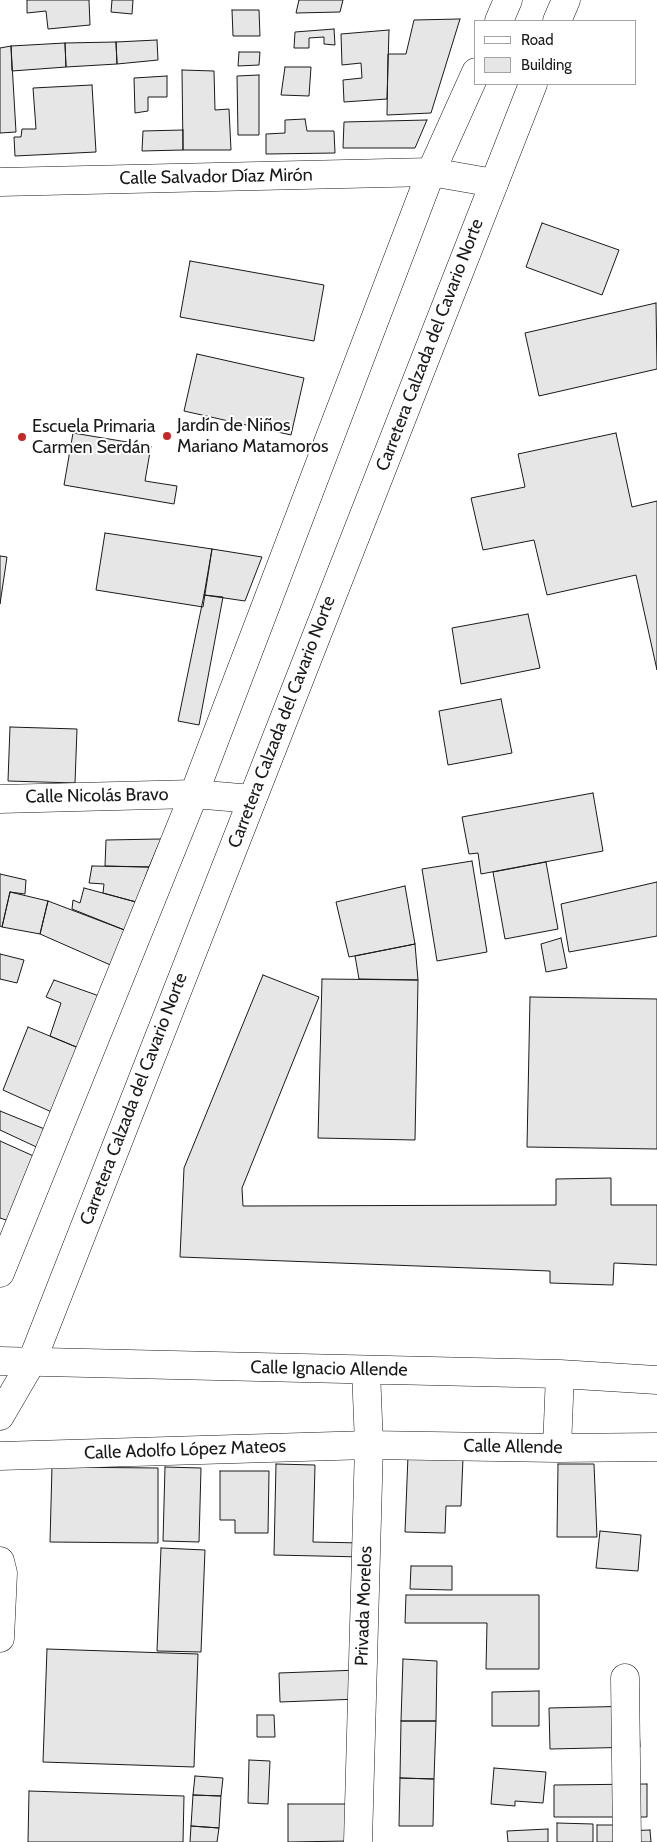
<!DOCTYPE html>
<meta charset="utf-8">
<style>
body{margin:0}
#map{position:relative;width:657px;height:1842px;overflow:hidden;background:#fff;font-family:Cabin,sans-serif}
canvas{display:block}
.legend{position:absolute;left:474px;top:20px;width:162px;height:65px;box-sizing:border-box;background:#fff;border:1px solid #a3a3a3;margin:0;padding:6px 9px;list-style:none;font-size:15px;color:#1a1a1a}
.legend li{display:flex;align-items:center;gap:10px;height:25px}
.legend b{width:25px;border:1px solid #a3a3a3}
</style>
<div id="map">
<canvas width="657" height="1842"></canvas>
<ul class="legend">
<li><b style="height:6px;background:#fff"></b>Road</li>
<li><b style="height:14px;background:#e6e6e6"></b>Building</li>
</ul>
</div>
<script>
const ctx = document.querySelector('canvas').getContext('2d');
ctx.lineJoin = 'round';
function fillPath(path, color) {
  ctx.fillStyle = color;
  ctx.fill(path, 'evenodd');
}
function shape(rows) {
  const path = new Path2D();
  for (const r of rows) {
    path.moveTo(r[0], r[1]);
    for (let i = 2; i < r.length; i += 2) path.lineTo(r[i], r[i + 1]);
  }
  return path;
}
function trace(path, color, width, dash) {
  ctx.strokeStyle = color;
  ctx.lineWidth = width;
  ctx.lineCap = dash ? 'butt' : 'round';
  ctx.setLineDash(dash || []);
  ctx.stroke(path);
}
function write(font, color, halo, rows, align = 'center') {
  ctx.font = font + ' Cabin,sans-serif';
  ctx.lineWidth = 4;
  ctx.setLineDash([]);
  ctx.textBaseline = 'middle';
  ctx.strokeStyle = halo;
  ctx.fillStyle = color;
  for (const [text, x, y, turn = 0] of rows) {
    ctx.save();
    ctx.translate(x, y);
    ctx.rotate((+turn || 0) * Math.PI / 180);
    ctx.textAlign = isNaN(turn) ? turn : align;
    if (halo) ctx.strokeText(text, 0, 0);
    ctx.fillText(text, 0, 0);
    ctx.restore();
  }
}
const building = shape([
 [27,0,89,0,90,25,48,29,46,11,27,13,27,0],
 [112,0,133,0,132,14,111,12,112,0],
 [299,0,343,0,340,12,296,13,299,0],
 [232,10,259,10,260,36,233,36,232,10],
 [460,19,431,113,387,115,388,54,406,54,414,20,460,19],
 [334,29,335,45,324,44,324,37,309,38,309,48,294,48,295,32,334,29],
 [389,30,387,99,344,102,343,80,362,78,361,63,342,65,341,34,389,30],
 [157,40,158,60,117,64,116,42,157,40],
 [116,42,117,64,66,67,65,43,116,42],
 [65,43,66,67,12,71,11,46,65,43],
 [11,46,16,132,0,133,0,48,11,46],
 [239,52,260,52,259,65,238,66,239,52],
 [285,67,311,67,309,96,281,95,285,67],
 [182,70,214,71,215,110,229,109,231,150,183,150,182,70],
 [259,75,259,135,238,135,237,76,259,75],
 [167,76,167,97,148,97,148,111,135,113,134,78,167,76],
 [92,85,96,152,15,156,14,137,21,137,22,129,36,129,33,88,92,85],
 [305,119,307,131,334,131,335,153,266,154,266,134,285,133,285,120,305,119],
 [427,120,415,148,343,148,344,122,427,120],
 [183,130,183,150,142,151,143,131,183,130],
 [542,223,619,250,602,295,526,267,542,223],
 [190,261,324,285,314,341,180,317,190,261],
 [656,303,657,369,539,396,525,333,656,303],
 [197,354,304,378,291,435,184,411,197,354],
 [73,433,151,446,145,481,177,486,174,504,64,485,73,433],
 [616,433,632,507,657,501,657,670,636,575,547,595,534,540,483,550,471,498,525,487,518,454,616,433],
 [105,533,212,549,203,607,96,590,105,533],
 [212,549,262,557,245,601,204,595,212,549],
 [0,556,7,557,0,604,0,556],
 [204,595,223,597,199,725,178,721,204,595],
 [528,614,540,668,461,684,452,628,528,614],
 [501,699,512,753,448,765,439,711,501,699],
 [10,727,77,729,75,783,8,781,10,727],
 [593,793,603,851,481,874,478,853,469,854,462,817,593,793],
 [161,839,149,867,105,866,106,840,161,839],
 [472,861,487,952,437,961,422,869,472,861],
 [546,862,558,929,505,939,493,872,546,862],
 [92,866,149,867,136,902,103,893,104,884,89,883,92,866],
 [0,874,26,880,25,894,10,892,2,927,0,926,0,874],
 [657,882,657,936,569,952,561,904,657,882],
 [405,886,415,944,349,957,336,902,405,886],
 [84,888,136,902,127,931,72,909,73,900,80,903,84,888],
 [10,892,48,901,40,934,2,927,10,892],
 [48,901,127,931,115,967,40,934,48,901],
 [561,938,567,968,546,972,541,944,561,938],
 [415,944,418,980,359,979,355,956,415,944],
 [0,954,24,960,17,983,0,979,0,954],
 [263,975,319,997,242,1188,243,1206,556,1205,556,1179,611,1178,611,1205,657,1205,657,1265,614,1263,613,1285,550,1283,550,1271,180,1257,184,1168,263,975],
 [322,979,418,980,415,1140,318,1138,322,979],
 [54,980,102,997,81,1049,50,1036,61,1003,46,997,54,980],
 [530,997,657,999,657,1149,527,1147,530,997],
 [28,1027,81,1049,56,1114,3,1090,28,1027],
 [0,1111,52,1132,45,1151,0,1130,0,1111],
 [0,1141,38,1158,12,1222,0,1218,0,1141],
 [408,1456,463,1458,461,1506,446,1506,445,1533,405,1532,408,1456],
 [276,1464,315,1465,313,1542,363,1543,363,1557,274,1555,276,1464],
 [558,1464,594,1464,597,1537,557,1537,558,1464],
 [52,1467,158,1468,158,1543,50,1542,52,1467],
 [165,1467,201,1468,199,1542,163,1541,165,1467],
 [220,1471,269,1471,268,1533,235,1533,235,1520,220,1520,220,1471],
 [600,1531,641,1535,638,1571,596,1568,600,1531],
 [161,1548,205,1550,201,1652,157,1651,161,1548],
 [411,1566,452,1566,452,1590,410,1589,411,1566],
 [406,1595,539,1595,539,1669,486,1669,487,1623,405,1623,406,1595],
 [47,1649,198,1654,194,1767,43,1762,47,1649],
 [403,1659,437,1661,436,1721,401,1721,403,1659],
 [359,1670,359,1699,280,1702,279,1673,359,1670],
 [539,1691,539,1726,492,1726,492,1692,539,1691],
 [638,1706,640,1747,550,1749,549,1708,638,1706],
 [257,1715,274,1715,275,1737,257,1737,257,1715],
 [401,1721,436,1721,434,1779,400,1778,401,1721],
 [249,1760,270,1761,268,1804,248,1803,249,1760],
 [494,1768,546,1772,543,1803,515,1801,515,1806,491,1804,494,1768],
 [195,1776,223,1778,221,1796,193,1795,195,1776],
 [400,1778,434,1779,433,1826,399,1826,400,1778],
 [647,1784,647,1817,554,1817,554,1785,647,1784],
 [29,1791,184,1796,183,1842,28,1842,29,1791],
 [193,1795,221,1796,219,1828,191,1826,193,1795],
 [288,1804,349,1804,349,1841,288,1842,288,1804],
 [557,1823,593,1824,593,1842,557,1842,557,1823],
 [597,1825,614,1825,614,1842,597,1842,597,1825],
 [191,1826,219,1828,217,1842,190,1842,191,1826],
 [548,1829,548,1842,508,1842,507,1831,548,1829],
 [650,1830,651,1842,624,1842,624,1831,650,1830]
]);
const street = shape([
 [0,182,431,172,494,183],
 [0,799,194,794,252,799],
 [0,1361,560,1374,657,1380],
 [557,1448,560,1374],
 [0,1456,369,1445,557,1448,657,1447],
 [0,1561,3,1573,0,1638],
 [625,1678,627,1842],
 [358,1842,369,1445,366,1370]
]);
const primary = shape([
 [499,21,508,0],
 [557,21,566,0],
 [0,1273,194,794,431,172,476,72],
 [0,1416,32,1361,533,84]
]);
const markers = [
 [167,436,5,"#c62828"],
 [22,437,5,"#c62828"]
];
const streetNames = [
 ["Calle Salvador Díaz Mirón",216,177,-1],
 ["Carretera Calzada del Cavario Norte",430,345,-69],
 ["Carretera Calzada del Cavario Norte",282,722,-69],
 ["Calle Nicolás Bravo",97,796,-1],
 ["Carretera Calzada del Cavario Norte",134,1099,-69],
 ["Calle Ignacio Allende",329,1369,1],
 ["Calle Allende",513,1447,1],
 ["Calle Adolfo López Mateos",185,1450,-2],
 ["Privada Morelos",364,1606,-88]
];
const poiNames = [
 ["Jardín de Niños",177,426],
 ["Mariano Matamoros",177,447],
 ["Escuela Primaria",32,427],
 ["Carmen Serdán",32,448]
];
fillPath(building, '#e6e6e6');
trace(building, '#1a1a1a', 1);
trace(street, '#1a1a1a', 29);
trace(primary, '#1a1a1a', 29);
trace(street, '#fff', 28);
trace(primary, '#fff', 28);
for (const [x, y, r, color] of markers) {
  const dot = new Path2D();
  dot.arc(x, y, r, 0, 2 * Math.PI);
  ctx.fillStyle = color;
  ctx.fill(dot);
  trace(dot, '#fff', 2);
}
write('18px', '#1a1a1a', '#fff', streetNames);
write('18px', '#1a1a1a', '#fff', poiNames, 'left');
</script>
